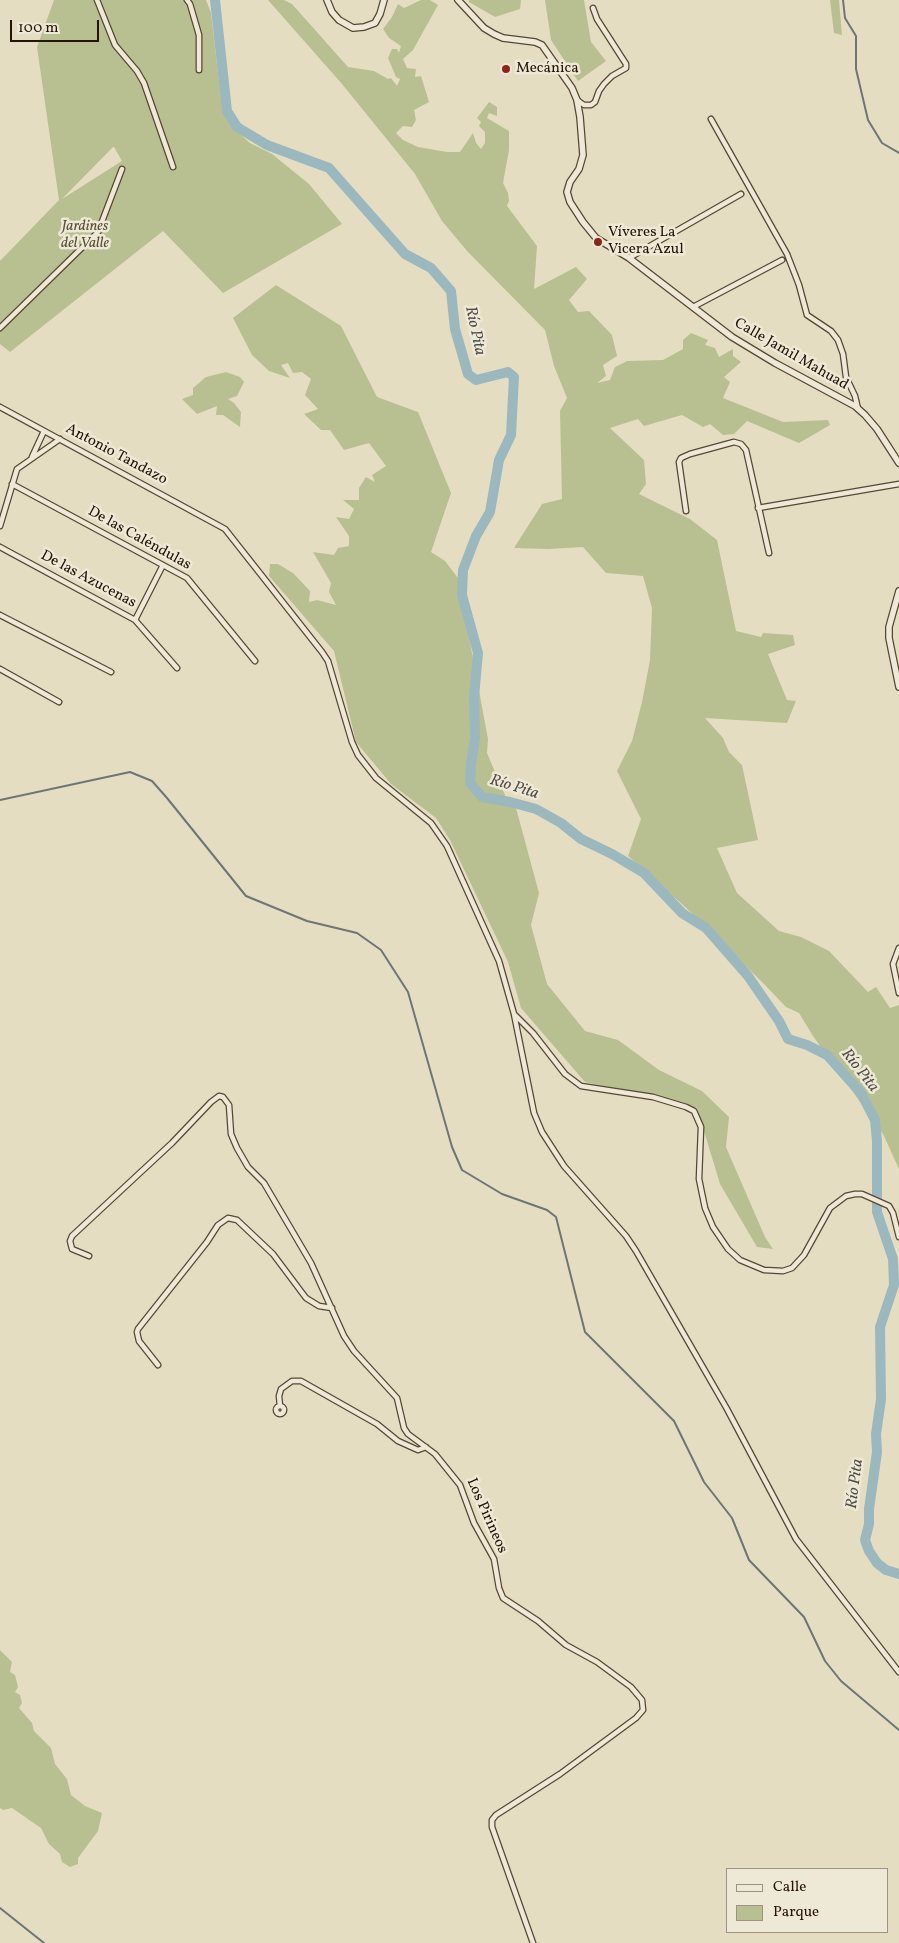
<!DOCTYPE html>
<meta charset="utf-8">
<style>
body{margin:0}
#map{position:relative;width:899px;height:1943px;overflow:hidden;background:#e5ddc1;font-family:Vollkorn,serif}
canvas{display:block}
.legend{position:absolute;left:726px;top:1868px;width:162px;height:65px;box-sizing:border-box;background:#eee9d7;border:1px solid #9e9382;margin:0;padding:6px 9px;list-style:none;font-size:15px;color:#261303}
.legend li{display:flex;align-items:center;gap:10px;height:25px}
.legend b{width:25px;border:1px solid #9e9382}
.scale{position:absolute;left:10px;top:20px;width:89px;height:22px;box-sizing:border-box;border:2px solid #261303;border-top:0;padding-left:6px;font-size:15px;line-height:18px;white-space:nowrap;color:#261303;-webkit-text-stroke:4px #eee9d7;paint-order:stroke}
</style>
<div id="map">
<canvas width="899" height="1943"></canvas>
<ul class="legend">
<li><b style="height:6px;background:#eee9d7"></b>Calle</li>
<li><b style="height:14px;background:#b8c091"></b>Parque</li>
</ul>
<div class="scale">100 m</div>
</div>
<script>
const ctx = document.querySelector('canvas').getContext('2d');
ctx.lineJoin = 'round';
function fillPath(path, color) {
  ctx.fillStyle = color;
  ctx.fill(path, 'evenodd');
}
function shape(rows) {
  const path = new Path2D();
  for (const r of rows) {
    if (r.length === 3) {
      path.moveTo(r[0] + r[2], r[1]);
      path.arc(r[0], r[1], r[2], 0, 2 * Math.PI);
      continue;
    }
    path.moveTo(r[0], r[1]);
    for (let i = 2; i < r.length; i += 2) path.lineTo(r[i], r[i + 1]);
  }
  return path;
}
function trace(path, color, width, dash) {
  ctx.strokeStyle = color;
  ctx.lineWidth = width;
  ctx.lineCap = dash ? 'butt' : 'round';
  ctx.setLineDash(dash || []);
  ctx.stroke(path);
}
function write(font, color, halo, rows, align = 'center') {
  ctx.font = font + ' Vollkorn,serif';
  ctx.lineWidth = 5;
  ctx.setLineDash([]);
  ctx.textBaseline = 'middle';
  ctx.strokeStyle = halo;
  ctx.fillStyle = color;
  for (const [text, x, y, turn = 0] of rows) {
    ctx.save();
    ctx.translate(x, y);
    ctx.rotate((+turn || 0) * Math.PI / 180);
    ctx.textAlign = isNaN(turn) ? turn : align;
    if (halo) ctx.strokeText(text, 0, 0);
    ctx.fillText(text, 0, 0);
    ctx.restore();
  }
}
const green = shape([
 [54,0,206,0,211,13,221,99,232,127,250,143,272,154,309,184,342,224,223,293,163,231,10,352,0,344,0,261,59,200,37,47],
 [114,147,122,161,62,199,113,147],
 [268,0,284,0,292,4,348,67,374,71,388,79,391,78,397,86,400,79,396,77,388,58,392,49,397,49,399,53,401,46,389,38,383,29,392,17,398,4,404,8,421,0,430,0,438,5,413,50,403,59,407,68,416,69,415,77,421,76,429,102,414,110,416,120,412,127,403,126,396,133,403,140,418,147,447,152,460,152,473,133,476,143,481,149,485,143,485,132,479,126,481,122,477,118,489,102,497,107,497,116,489,113,487,118,509,131,509,150,503,183,508,193,509,201,507,206,537,246,534,289,576,267,587,279,569,300,578,312,589,311,612,335,617,356,603,365,606,376,597,383,610,380,615,367,627,361,663,360,683,349,683,340,691,333,708,340,705,345,715,348,719,357,733,349,733,356,741,362,724,377,730,382,723,398,783,422,828,420,830,425,799,443,747,421,734,434,723,435,710,424,703,427,682,415,644,426,638,419,610,428,644,460,646,484,639,494,690,519,717,540,736,631,761,637,763,633,793,635,795,645,768,654,787,700,796,701,787,723,705,718,723,738,729,752,742,765,758,840,717,848,737,893,779,931,801,937,829,951,868,992,876,987,890,1008,899,1005,899,1169,883,1134,813,1036,799,1013,786,1007,765,985,694,915,628,856,641,819,617,771,632,741,642,702,650,660,652,608,643,576,606,573,583,547,548,549,514,548,542,504,562,499,560,411,567,398,554,366,545,330,468,252,442,221,415,174,342,84],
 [469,0,521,0,520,9,495,17,469,2],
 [545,0,584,0,591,42,606,61,578,81,551,40],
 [830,0,839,0,842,35,834,33],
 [276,285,341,326,377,397,418,412,451,493,431,552,445,561,458,578,488,739,487,753,507,800,516,808,539,893,531,925,547,984,585,1031,618,1040,659,1070,702,1091,729,1117,726,1147,765,1237,773,1249,757,1247,720,1184,697,1108,585,1082,521,1008,508,962,450,840,436,818,391,784,356,742,334,651,269,576,270,564,278,564,293,573,310,591,309,602,317,600,336,605,329,592,331,583,313,552,334,555,338,548,349,546,349,536,336,517,349,519,354,509,343,500,359,500,359,488,366,477,375,482,372,475,386,466,369,443,344,450,330,430,321,430,304,414,318,409,305,395,311,379,302,372,293,373,288,363,281,365,290,378,269,371,252,355,233,318],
 [226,372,240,377,244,382,237,396,228,399,234,403,241,412,240,427,223,415,216,415,217,406,197,414,182,399,193,395,193,388,206,377],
 [0,1650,12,1662,10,1672,15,1675,18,1687,15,1692,20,1695,22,1703,19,1708,32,1723,34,1731,51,1748,55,1764,67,1779,71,1795,85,1806,102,1813,98,1831,78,1858,78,1864,70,1867,62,1862,60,1854,49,1844,41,1828,12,1808,3,1810,0,1808]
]);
const stream = shape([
 [843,0,845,18,856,36,856,69,868,120,882,143,899,153],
 [0,800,130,772,152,781,167,798,246,896,307,921,357,933,381,950,408,992,452,1147,462,1170,502,1194,547,1210,556,1217,585,1332,674,1421,704,1482,732,1518,749,1560,804,1617,825,1661,841,1681,899,1730],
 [0,1908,44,1943]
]);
const river = shape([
 [215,0,227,111,237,127,267,145,329,168,405,254,431,268,451,291,455,329,468,374,476,380,508,372,514,377,511,435,499,460,490,512,476,536,463,570,462,595,478,653,474,697,475,738,471,764,470,783,482,797,510,802,536,809,561,823,581,839,612,854,644,873,682,913,706,928,748,976,779,1021,788,1039,807,1045,827,1055,861,1093,875,1120,877,1141,877,1212,893,1259,894,1285,880,1327,881,1399,876,1434,877,1452,869,1509,869,1524,865,1540,869,1551,877,1563,886,1570,899,1574]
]);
const minor = shape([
 [97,0,115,45,137,71,144,83,173,167],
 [187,0,190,4,199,35,199,70],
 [577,100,584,105,591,105,595,102,599,91,604,84,612,76,626,68,626,64,597,19,593,8],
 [711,119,787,254,799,285,807,315,831,331,838,340,843,354,846,377,855,396,858,409],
 [629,258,741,194],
 [693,307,782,260],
 [0,328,98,232,122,169],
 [0,407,225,529,322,652,328,661,352,742,358,755,376,778,431,823,447,846,499,961,514,1014,534,1113,542,1132,564,1166,626,1236,636,1251,727,1409,796,1539,899,1672],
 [32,457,44,431],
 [12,484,187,578,255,661],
 [758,508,899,484],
 [686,511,679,462,681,458,690,454,734,442,741,444,746,450,769,553],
 [0,526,17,469,60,439],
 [0,547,135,620,177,668],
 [0,615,111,672],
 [135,620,163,565],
 [0,669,59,702],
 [899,948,893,964,899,993],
 [514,1014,533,1033,565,1074,581,1086,653,1097,686,1107,694,1111,701,1127,699,1179,705,1208,713,1227,728,1249,740,1260,764,1270,783,1271,792,1268,804,1255,830,1208,846,1196,855,1194,862,1194,889,1206,893,1213,899,1237],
 [89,1256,72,1249,70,1241,72,1236,172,1143,211,1102,219,1096,223,1097,229,1105,231,1134,237,1148,248,1167,264,1183,311,1263,344,1336,354,1351,397,1398,404,1428,408,1434,435,1454,460,1485,474,1523,494,1559,499,1588,503,1598,538,1621,566,1645,597,1662,631,1687,642,1700,643,1710,636,1718,560,1774,496,1815,492,1820,492,1827,533,1943],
 [158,1365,139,1341,137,1332,138,1329,207,1242,218,1225,228,1218,237,1220,273,1254,306,1298,319,1306,332,1308],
 [280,1410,4],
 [280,1406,279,1396,281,1389,292,1381,301,1381,377,1424,398,1441,418,1450,426,1447]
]);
const tertiary = shape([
 [327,0,332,12,339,20,353,28,364,27,375,23,380,14,384,0],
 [458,0,484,28,494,34,503,38,535,42,542,45,572,88,577,100,580,117,583,155,579,169,570,182,567,192,570,202,583,222,596,238,629,258,732,337,775,363,855,406,865,415,877,429,899,463],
 [899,591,889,627,889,638,899,687]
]);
const markers = [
 [506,69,5,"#8f2418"],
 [598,242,5,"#8f2418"]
];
const poiNames = [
 ["Mecánica",516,69],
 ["Víveres La",608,233],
 ["Vicera Azul",608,250]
];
const parkNames = [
 ["Jardines",85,227],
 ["del Valle",85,244]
];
const streetNames = [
 ["Calle Jamil Mahuad",791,355,30],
 ["Antonio Tandazo",116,455,28],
 ["De las Caléndulas",139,539,29],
 ["De las Azucenas",88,580,28],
 ["Los Pirineos",486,1516,66]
];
const waterNames = [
 ["Río Pita",474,331,78],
 ["Río Pita",514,788,17],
 ["Río Pita",859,1071,52],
 ["Río Pita",856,1484,-83]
];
fillPath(green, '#b8c091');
trace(stream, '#6d7674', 2);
trace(river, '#9cb8bf', 10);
trace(minor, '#564632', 7);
trace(tertiary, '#564632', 8);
trace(minor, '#eee9d7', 4.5);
trace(tertiary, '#eee9d7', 5.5);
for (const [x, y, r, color] of markers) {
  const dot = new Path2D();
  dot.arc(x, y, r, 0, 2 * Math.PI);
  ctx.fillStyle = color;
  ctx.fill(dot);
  trace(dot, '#eee9d7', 2);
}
write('15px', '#261303', '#eee9d7', poiNames, 'left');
write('italic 15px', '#595035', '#eee9d7', parkNames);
write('15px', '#261303', '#eee9d7', streetNames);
write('italic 16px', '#4f4d45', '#eee9d7', waterNames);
</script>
